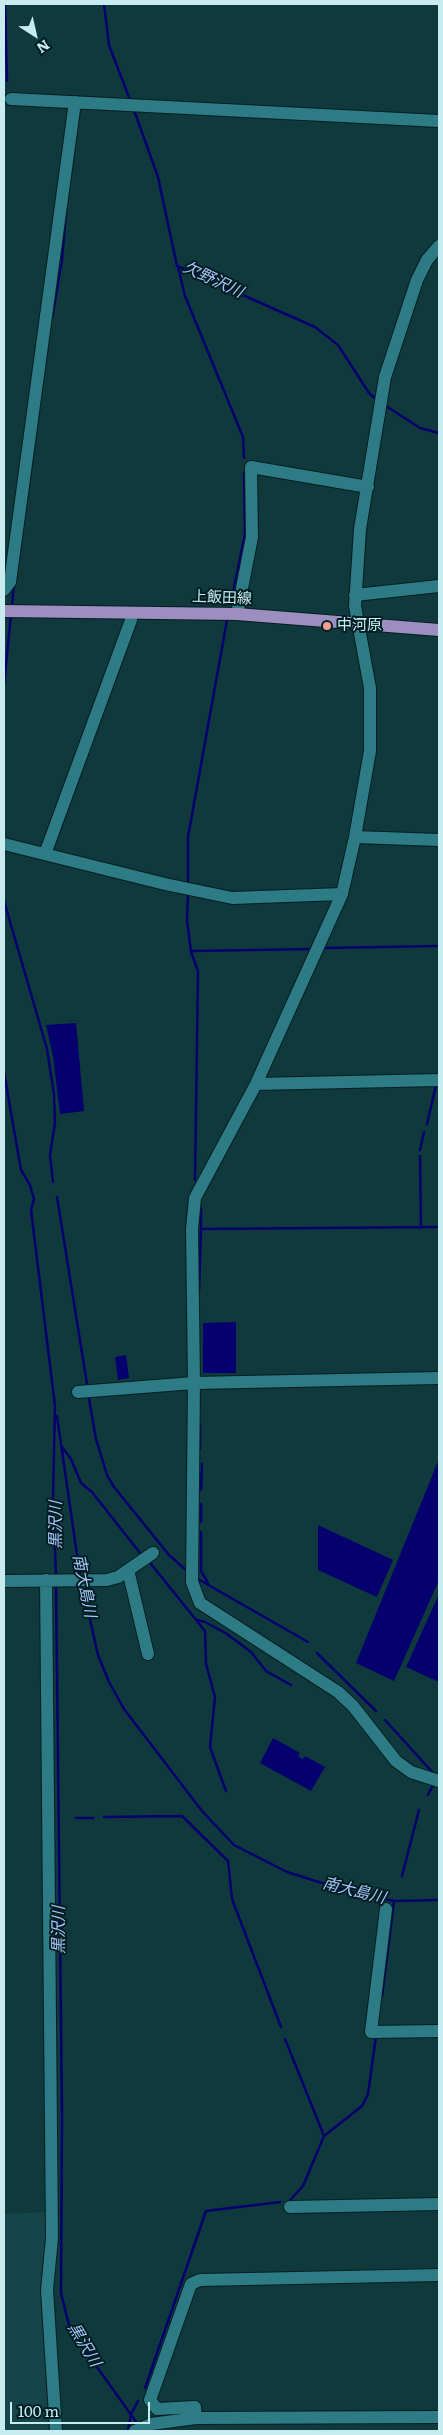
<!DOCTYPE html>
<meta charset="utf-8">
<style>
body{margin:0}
#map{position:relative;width:443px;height:2435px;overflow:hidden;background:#10393e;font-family:Literata,serif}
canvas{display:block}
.frame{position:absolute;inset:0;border:5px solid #c7ebef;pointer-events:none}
.north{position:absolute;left:10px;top:10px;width:50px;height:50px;-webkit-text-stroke:4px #001f23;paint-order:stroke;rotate:145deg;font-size:14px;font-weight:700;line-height:20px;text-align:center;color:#c7ebef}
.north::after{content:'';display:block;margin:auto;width:18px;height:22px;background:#c7ebef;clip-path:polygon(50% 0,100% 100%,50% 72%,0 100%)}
.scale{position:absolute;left:10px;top:2402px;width:140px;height:22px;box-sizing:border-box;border:2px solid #c7ebef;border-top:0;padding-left:6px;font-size:15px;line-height:18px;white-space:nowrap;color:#c7ebef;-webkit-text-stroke:4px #001f23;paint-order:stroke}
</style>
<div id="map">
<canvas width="443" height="2435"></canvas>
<div class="frame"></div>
<div class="north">N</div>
<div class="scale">100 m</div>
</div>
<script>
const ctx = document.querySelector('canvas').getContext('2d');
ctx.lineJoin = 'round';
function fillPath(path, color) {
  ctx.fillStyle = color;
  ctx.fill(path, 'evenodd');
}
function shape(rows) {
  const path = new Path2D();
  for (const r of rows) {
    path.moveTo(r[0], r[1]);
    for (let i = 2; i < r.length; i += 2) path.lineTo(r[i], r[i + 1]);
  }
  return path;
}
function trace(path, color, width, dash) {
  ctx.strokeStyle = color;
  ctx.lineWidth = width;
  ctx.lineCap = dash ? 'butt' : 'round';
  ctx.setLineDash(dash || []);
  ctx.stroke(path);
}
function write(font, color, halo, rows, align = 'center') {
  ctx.font = font + ' Literata,"Noto Sans JP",serif';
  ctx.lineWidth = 4;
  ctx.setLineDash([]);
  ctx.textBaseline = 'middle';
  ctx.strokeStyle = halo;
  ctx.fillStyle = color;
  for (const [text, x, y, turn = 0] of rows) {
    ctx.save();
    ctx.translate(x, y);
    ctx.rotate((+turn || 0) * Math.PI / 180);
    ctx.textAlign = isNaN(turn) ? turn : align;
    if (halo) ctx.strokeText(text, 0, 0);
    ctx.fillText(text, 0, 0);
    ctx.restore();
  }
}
const built = shape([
 [45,2212,51,2431,4,2431,4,2214]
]);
const water = shape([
 [76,1023,84,1111,60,1114,53,1056,46,1025],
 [236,1322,236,1373,203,1373,203,1323],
 [126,1355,129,1378,118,1380,115,1357],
 [439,1459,439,1580,394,1681,356,1663],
 [318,1525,393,1560,377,1597,318,1570],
 [439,1594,439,1682,406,1667],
 [273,1738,300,1753,298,1756,303,1759,305,1756,325,1767,311,1791,260,1763]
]);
const stream = shape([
 [5,4,7,81],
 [104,4,109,45,130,100],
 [134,110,158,177,177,266,315,327,338,345,369,393,377,400],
 [178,267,185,296,243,437,244,458],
 [52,318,62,260,66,212],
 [386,406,420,428,439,433],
 [232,597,245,534,244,473],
 [12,606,14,584],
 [4,685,11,614],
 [188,881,188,837,227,620],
 [188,896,187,920,191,952,198,971,195,1180],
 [4,901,47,1049,54,1094,55,1123,50,1155,53,1182],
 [323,948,439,946],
 [191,951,312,949],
 [4,1072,21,1170,30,1185,34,1199,31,1210,55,1406],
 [427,1124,436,1085],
 [420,1150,424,1132],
 [420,1156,421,1228],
 [57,1197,87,1384],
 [201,1208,201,1229,439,1227],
 [199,1291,201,1229],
 [89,1399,96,1439,107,1475,114,1487,169,1555,187,1571],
 [55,1406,53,1498,56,1576],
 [57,1416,80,1576],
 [200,1425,200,1449],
 [62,1447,71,1459,81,1483,92,1492,140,1553],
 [201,1490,202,1464],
 [201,1504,201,1522],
 [201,1532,201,1571,208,1583],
 [151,1564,205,1631,206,1664,215,1697,210,1747,226,1791],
 [198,1579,308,1642],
 [56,1584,62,2110,61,2293,70,2329,139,2426],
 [82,1584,98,1655,109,1682,124,1709,202,1811,234,1845,287,1872,357,1894,394,1901,439,1900],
 [197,1620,205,1622,227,1634,251,1652,266,1671,291,1685],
 [317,1653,376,1711],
 [385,1720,434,1774],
 [428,1795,433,1785],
 [104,1817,182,1816,228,1861,232,1899,281,2027],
 [76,1818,93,1818],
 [402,1876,419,1810],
 [382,1996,394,1901],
 [285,2039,324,2136],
 [290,2200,303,2186,324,2136,362,2106,368,2094,376,2036],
 [145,2388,206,2211,280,2202],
 [128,2431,131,2414,138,2401]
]);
const minor = shape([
 [11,99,439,121],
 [439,246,427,260,417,280,385,377,360,529,355,606,370,688,370,751,355,837,342,894,256,1084,195,1198,192,1229,194,1383,192,1582,200,1603,338,1692,353,1706,396,1761,411,1772,439,1781],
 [4,590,10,582,75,102],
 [355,595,439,586],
 [237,614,252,537,251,467,368,487],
 [355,837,439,840],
 [4,844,165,884,232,898,342,894],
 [45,854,131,620],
 [256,1084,439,1080],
 [78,1392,194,1383,439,1378],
 [128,1570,148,1654],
 [46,1580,52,2238,47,2290,56,2431],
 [4,1581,107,1580,118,1577,153,1553],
 [386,1909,371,2032,439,2031],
 [290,2207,439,2204],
 [196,2418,195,2407,157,2409,150,2400,191,2284,200,2280,439,2275],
 [135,2431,151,2424,196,2418,439,2417]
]);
const major = shape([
 [4,611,237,614,439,630]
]);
const markers = [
 [327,626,5,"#f59c93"]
];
const streetNames = [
 ["上飯田線",222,598,2]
];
const poiNames = [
 ["中河原",337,626]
];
const waterNames = [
 ["欠野沢川",213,280,25],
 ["黒沢川",56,1525,-90],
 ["南大島川",84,1586,79],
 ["南大島川",354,1891,14],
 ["黒沢川",59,1930,-90],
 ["黒沢川",84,2345,59]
];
fillPath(built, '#15454b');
fillPath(water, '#05006e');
trace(stream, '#05006e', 2.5);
trace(minor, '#061e21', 14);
trace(major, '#061e21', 14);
trace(minor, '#2d7b84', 12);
trace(major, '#9d8ec0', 12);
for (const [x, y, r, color] of markers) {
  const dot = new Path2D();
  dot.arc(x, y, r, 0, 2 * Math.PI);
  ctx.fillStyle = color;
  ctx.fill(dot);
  trace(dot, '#001f23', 2);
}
write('15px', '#c7ebef', '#001f23', streetNames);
write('15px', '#c7ebef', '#001f23', poiNames, 'left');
write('italic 16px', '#acc4f8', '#001f23', waterNames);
</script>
